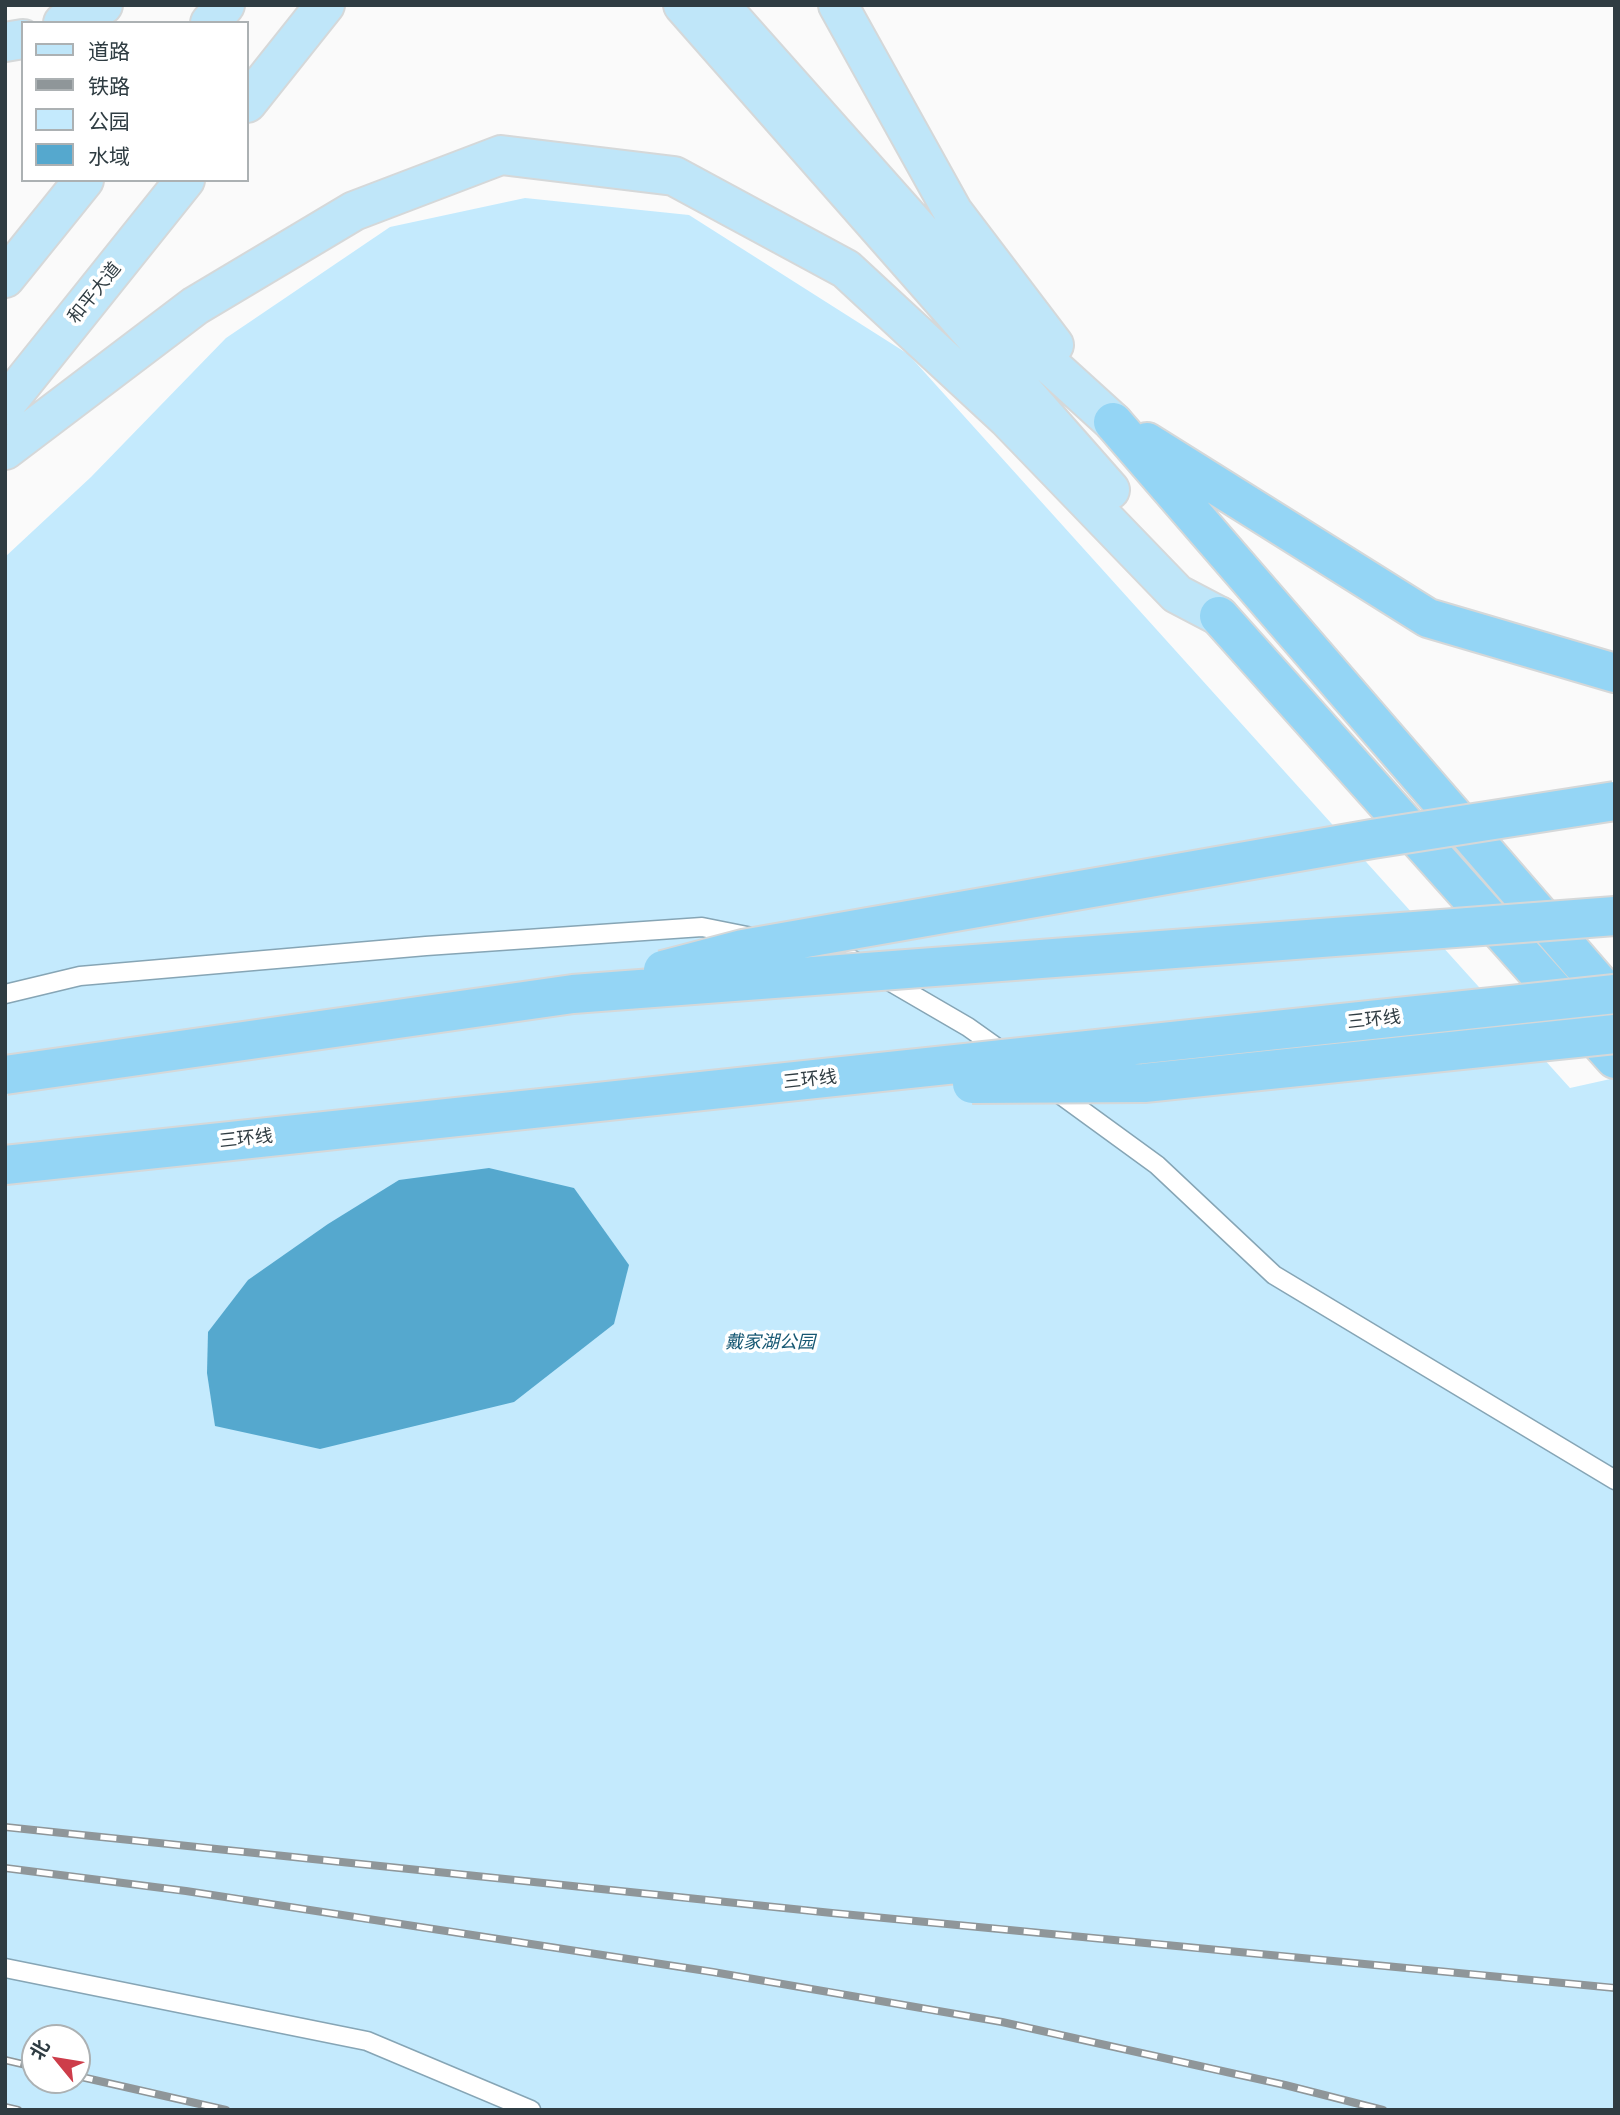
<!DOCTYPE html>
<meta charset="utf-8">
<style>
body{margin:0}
#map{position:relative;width:1620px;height:2115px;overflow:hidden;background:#fafafa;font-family:"Noto Serif","Noto Sans SC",serif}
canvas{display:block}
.frame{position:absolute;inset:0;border:7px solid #2f3c42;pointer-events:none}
.legend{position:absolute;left:21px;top:21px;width:228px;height:161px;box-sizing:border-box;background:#fff;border:2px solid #acb1b3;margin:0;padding:9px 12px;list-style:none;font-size:21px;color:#2f3c42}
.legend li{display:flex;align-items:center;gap:14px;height:35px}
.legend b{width:35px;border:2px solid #acb1b3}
.north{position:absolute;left:21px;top:2024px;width:70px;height:70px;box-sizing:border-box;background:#fff;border:2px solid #acb1b3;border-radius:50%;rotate:300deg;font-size:19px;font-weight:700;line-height:28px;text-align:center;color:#2f3c42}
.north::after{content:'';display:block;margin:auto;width:24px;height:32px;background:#cd3d4a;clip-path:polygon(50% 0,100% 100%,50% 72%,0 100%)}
</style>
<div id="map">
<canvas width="1620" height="2115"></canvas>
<div class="frame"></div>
<ul class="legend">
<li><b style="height:9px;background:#bfe6f9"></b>道路</li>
<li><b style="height:9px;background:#8f9699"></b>铁路</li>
<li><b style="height:19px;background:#c4eafd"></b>公园</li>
<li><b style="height:19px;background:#55a8ce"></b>水域</li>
</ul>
<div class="north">北</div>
</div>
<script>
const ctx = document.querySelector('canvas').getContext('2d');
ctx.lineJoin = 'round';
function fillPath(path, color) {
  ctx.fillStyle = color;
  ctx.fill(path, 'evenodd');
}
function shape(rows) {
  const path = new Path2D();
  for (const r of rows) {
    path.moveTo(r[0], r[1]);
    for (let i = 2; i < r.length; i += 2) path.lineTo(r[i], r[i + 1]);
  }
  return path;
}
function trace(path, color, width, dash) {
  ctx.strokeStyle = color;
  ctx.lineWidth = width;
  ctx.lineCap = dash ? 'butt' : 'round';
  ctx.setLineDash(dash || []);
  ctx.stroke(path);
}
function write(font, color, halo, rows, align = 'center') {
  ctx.font = font + ' "Noto Serif","Noto Sans SC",serif';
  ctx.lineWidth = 7;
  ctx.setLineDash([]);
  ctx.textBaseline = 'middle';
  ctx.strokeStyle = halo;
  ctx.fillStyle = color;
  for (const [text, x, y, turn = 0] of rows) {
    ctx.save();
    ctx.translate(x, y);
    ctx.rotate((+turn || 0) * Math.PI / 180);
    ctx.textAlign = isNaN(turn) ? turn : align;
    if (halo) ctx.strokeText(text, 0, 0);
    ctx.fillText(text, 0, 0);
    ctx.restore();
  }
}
const green = shape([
 [525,198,689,215,908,354,1570,1088,1615,1078,1615,2110,5,2110,5,557,91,477,226,338,390,227],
 [35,2038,77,2038,77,2080,35,2080]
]);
const water = shape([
 [489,1168,574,1188,629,1265,614,1324,514,1402,320,1449,215,1426,207,1373,208,1332,248,1280,328,1224,399,1180]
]);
const lane = shape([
 [807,948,846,956,968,1027,1006,1054],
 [5,994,80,976,426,946,702,927,752,937],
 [1054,1090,1157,1165,1274,1275,1615,1480],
 [5,1968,367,2041,531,2110]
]);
const primary = shape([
 [683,5,1110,490],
 [838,5,953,212,1054,345],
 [723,9,994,314,1113,422],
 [63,23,103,5],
 [210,23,225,5],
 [5,42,23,39],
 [247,103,325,5],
 [5,278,84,180],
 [5,405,185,180],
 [5,450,195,306,354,211,501,155,674,176,846,269,1007,418,1177,594,1219,616]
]);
const highway = shape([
 [1113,422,1615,1002],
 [1147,442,1428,618,1615,673],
 [1219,616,1615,1059]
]);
const rail = shape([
 [5,1827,832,1913,1615,1988],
 [5,1868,186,1891,713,1972,1002,2022,1285,2085,1383,2110],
 [5,2060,35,2067],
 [77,2076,226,2110],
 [5,2107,18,2110]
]);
const highwayBridge = shape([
 [663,970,743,949,1372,839,1615,801],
 [5,1075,573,994,1615,916],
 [972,1084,1144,1083,1615,1034],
 [5,1165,1615,994]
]);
const streetNames = [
 ["和平大道",95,293,-51],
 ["三环线",1374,1020,-6],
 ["三环线",810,1080,-6],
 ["三环线",246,1139,-6]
];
const parkNames = [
 ["戴家湖公园",770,1343]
];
fillPath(green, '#c4eafd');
fillPath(water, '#55a8ce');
trace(lane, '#86a5b5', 21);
trace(primary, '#d5d8d9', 42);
trace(highway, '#d5d8d9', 42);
trace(lane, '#fff', 18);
trace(primary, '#bfe6f9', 38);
trace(highway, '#94d5f5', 38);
trace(rail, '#8f9699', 8);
trace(rail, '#fff', 5, [16]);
trace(highwayBridge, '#d5d8d9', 42, []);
trace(highwayBridge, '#94d5f5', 38);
write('18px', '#2f3c42', '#fff', streetNames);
write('italic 18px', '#175873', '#fff', parkNames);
</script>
